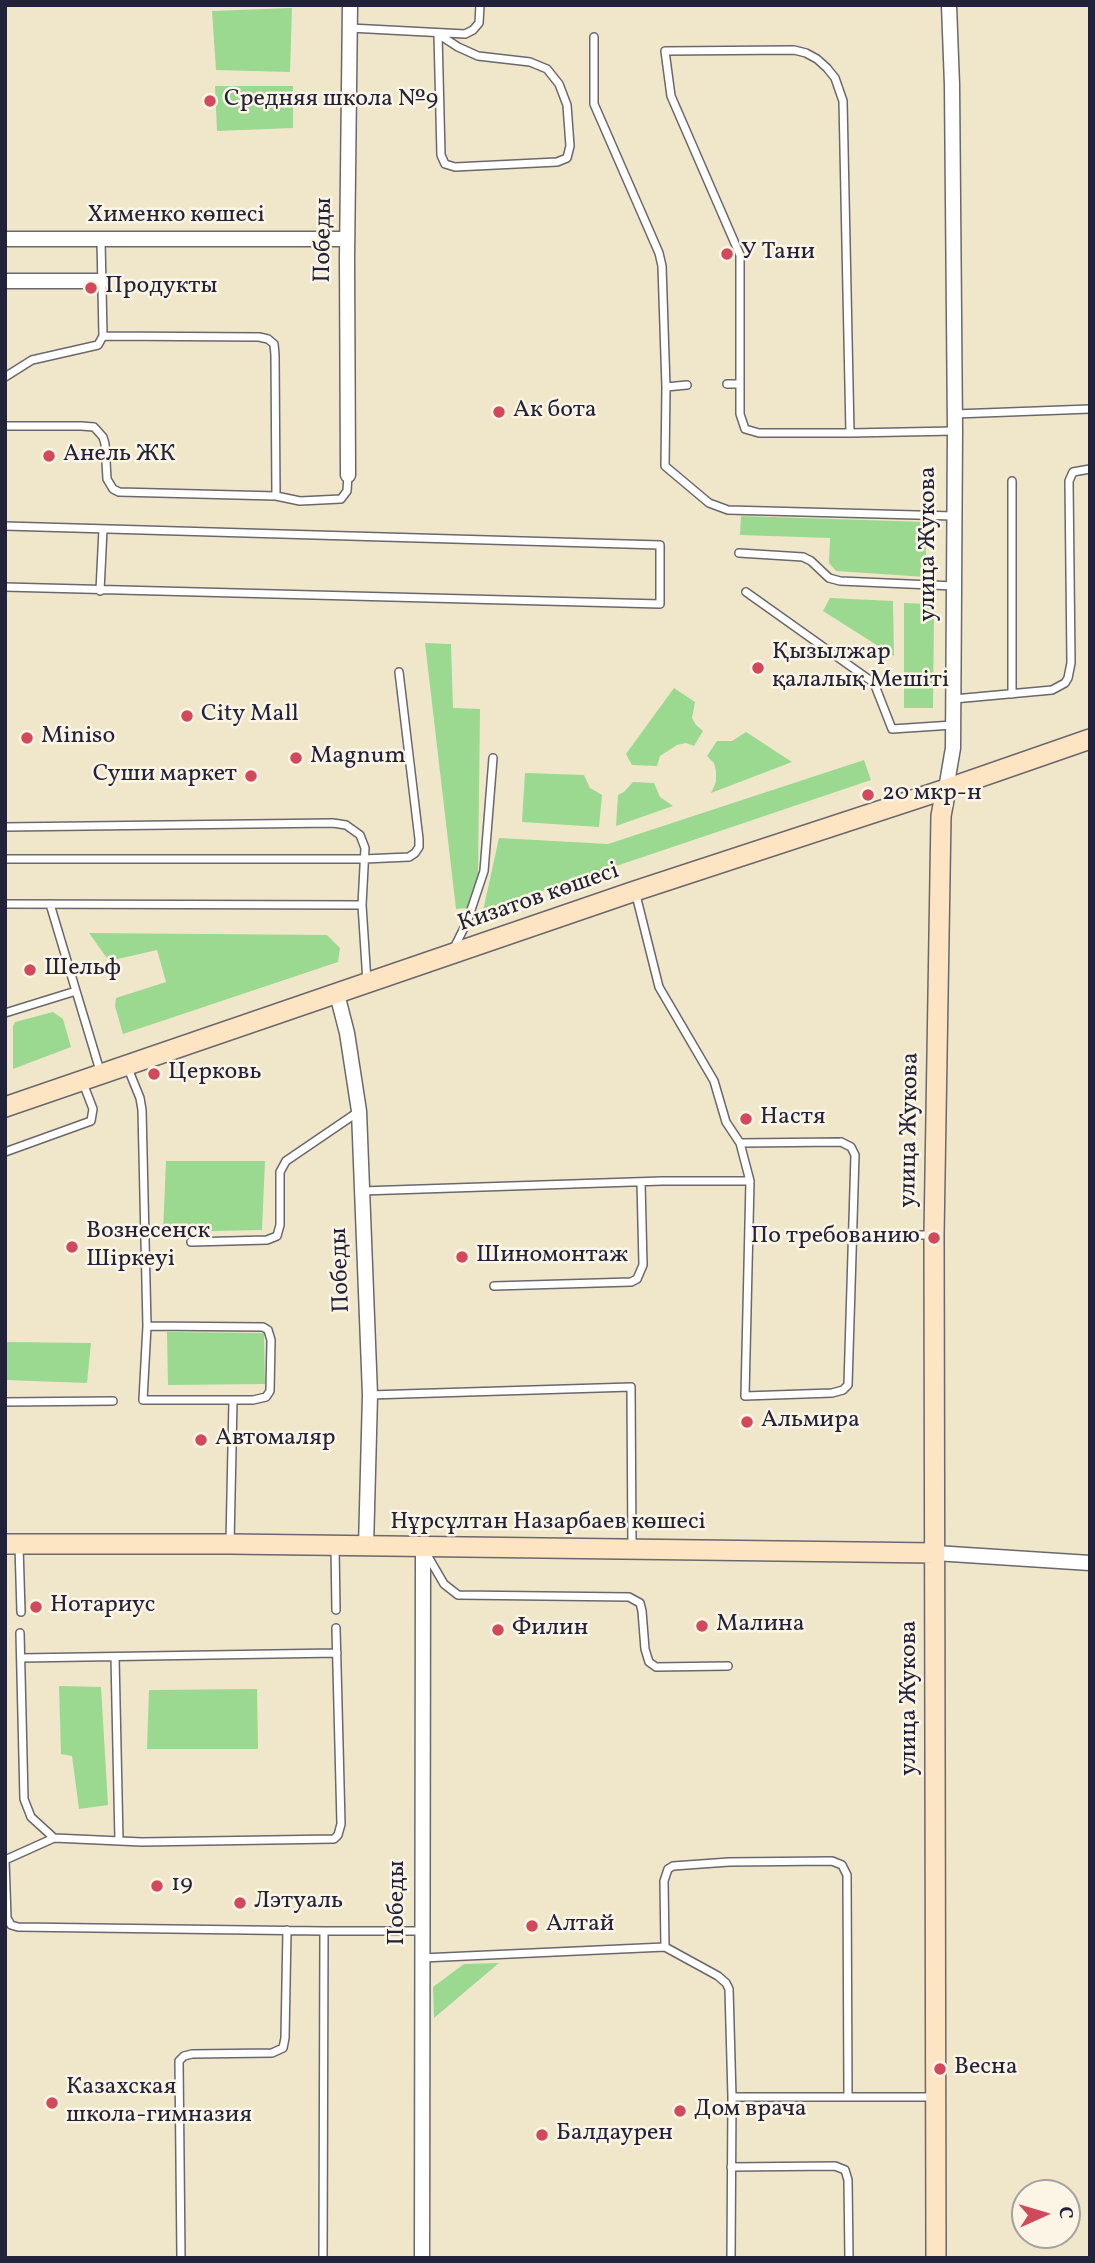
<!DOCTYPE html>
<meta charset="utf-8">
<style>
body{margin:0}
#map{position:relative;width:1095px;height:2263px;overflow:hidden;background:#f0e7cb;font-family:Vollkorn,serif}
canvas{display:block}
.frame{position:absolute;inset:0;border:7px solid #22223b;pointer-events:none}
.north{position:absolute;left:1011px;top:2179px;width:70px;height:70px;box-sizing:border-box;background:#fcf5e5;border:2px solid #a5a1a1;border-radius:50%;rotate:86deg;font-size:19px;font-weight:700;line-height:28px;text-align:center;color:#22223b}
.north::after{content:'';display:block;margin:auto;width:24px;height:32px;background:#d1495b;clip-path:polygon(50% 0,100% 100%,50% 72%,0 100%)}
</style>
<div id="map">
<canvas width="1095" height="2263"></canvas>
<div class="frame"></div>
<div class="north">С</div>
</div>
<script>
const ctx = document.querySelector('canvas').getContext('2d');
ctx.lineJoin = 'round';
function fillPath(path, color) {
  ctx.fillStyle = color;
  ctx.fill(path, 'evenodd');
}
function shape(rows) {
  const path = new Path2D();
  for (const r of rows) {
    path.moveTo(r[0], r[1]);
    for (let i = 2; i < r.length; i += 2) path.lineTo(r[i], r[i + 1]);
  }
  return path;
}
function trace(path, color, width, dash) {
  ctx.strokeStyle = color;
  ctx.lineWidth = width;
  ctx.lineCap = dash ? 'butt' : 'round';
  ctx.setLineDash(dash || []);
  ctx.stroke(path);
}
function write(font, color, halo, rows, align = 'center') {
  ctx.font = font + ' Vollkorn,serif';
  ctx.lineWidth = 5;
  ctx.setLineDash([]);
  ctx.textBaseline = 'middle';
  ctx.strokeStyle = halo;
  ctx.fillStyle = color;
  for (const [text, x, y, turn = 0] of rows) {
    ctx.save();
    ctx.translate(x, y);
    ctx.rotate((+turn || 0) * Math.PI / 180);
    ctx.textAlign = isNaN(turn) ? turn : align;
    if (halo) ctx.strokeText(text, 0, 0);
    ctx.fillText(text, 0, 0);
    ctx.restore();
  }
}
const green = shape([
 [292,8,290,72,216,70,212,11],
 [215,86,293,86,293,128,217,131],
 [741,516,926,522,926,577,836,571,829,563,830,538,740,535],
 [830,598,893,601,894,656,823,611],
 [904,603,927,604,934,612,933,708,904,708],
 [425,643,451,644,453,708,480,709,478,877,467,908,456,909],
 [674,688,695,702,692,718,696,725,703,731,694,746,686,743,677,745,660,756,657,766,632,765,626,754],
 [746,732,792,762,711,793,716,782,716,771,714,763,707,756,717,741,732,741],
 [864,760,871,780,483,911,499,838,608,844],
 [525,773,584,775,590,788,602,795,599,827,522,822],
 [633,782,654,783,660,797,673,806,616,826,618,795,624,792],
 [89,933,327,935,340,948,338,962,123,1034,115,1006,116,998,166,982,157,950,109,961],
 [53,1012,63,1019,71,1047,13,1069,13,1026,15,1022],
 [166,1161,265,1161,262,1230,163,1232],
 [167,1332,264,1333,265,1384,168,1385],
 [5,1342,91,1343,87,1383,5,1380],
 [59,1686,101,1687,108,1805,79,1809,72,1756,61,1754],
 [257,1689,258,1749,147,1749,149,1690],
 [499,1963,434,2018,433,1987,464,1964]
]);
const lane = shape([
 [350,28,465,34,473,30,479,23,480,5],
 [438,34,458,47,478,56,530,62,547,69,559,84,567,105,570,146,567,158,557,162,455,167,445,164,441,155,438,34],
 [594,37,594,104,659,253,662,266,666,387,665,466,709,503,728,510,954,516],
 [101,240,103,336,259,337,268,339,274,344,275,355,276,496,300,501,341,499,347,491,348,475],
 [5,377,32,360,98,345,103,336],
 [727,384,740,384],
 [666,387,687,385],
 [955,414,1090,409],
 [5,426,81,426,94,427,103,437,105,444,107,479,113,489,119,492,276,496],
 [850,433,843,101,835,78,827,68,817,59,806,53,794,50,665,51,671,96,740,255,740,414,745,429,759,433,850,433,955,431],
 [5,526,660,545,660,604,5,587],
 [739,553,803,557,811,561,829,578,840,581,954,586],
 [100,591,103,529],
 [746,592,874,683,892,729,953,725],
 [1012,694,1012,481],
 [954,699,1052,690,1065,683,1068,678,1071,663,1069,481,1073,472,1090,469],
 [5,827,333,823,346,825,360,835,365,848,362,905,367,982],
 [5,859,364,859,409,857,415,853,419,847,419,839,399,672],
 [635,891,659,987,714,1081,726,1122,740,1143],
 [5,904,362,905],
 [50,904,76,991],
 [453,950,467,922,484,871,493,758],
 [5,1013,76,991,101,1074],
 [127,1066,140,1098,142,1110,147,1326,143,1400,253,1400,266,1397,270,1391,271,1340,268,1330,263,1327,147,1326],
 [841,1142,851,1147,855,1155,848,1385,843,1390,832,1393,745,1396,750,1181,740,1143,841,1142],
 [5,1152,91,1121,93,1109,83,1083],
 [362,1191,662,1181,750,1181],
 [854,1235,872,1235],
 [903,1235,934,1235],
 [191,1242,267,1240,277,1236,280,1225,280,1172,286,1161,358,1112],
 [494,1286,631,1282,637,1279,643,1265,641,1182],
 [370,1395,631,1387,632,1548],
 [5,1402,113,1401],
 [230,1543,233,1400],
 [19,1546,21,1612],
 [335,1547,336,1610],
 [426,1553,444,1584,458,1595,629,1597,640,1603,642,1611,645,1649,649,1662,656,1667,728,1666],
 [20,1633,24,1799,31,1817,54,1838],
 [115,1657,119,1841],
 [21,1658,337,1653],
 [5,1860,54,1838,142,1842,334,1839,338,1835,341,1824,336,1628],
 [5,1860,7,1918,11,1925,18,1927,324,1931],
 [665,1947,664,1881,668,1869,673,1866,729,1862,832,1861,842,1865,847,1875,848,2095],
 [422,1958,665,1947,718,1976,726,1983,729,1989,732,2097,935,2097],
 [731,2167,835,2166,845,2170,848,2180,849,2258],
 [181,2258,179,2061,184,2056,192,2054,272,2053,283,2048,285,2038,287,1930],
 [323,2258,324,1931,422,1931],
 [731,2258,732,2097]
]);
const street = shape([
 [5,239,347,239],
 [5,281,102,281],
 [348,475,347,258,350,5],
 [946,789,953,748,955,431,952,85,949,5],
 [337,994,347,1033,359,1111,370,1395,366,1547],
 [935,1553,1090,1563],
 [422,2258,423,1548]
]);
const secondary = shape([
 [5,1107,635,891,946,789,1090,739],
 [5,1544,230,1544,935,1553],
 [936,2258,934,1235,941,816,946,789]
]);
const markers = [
 [210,101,7,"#d1495b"],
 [727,254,7,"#d1495b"],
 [91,288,7,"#d1495b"],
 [499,412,7,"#d1495b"],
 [49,456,7,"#d1495b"],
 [758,668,7,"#d1495b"],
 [187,716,7,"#d1495b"],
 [27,738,7,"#d1495b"],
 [296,758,7,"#d1495b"],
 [251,776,7,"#d1495b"],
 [868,795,7,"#d1495b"],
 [30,970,7,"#d1495b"],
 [154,1074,7,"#d1495b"],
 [746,1119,7,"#d1495b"],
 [934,1238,7,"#d1495b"],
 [72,1247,7,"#d1495b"],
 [462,1257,7,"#d1495b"],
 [747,1422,7,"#d1495b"],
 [201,1440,7,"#d1495b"],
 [36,1607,7,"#d1495b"],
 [702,1626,7,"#d1495b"],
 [498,1630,7,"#d1495b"],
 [157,1886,7,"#d1495b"],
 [240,1903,7,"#d1495b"],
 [532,1926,7,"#d1495b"],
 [940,2069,7,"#d1495b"],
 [52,2103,7,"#d1495b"],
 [680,2111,7,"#d1495b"],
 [542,2135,7,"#d1495b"]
];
const poiNames = [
 ["Средняя школа №9",224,101],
 ["У Тани",741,254],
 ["Продукты",105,288],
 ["Ак бота",513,412],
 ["Анель ЖК",63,456],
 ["Қызылжар",772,654],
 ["қалалық Мешіті",772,682],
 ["City Mall",201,716],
 ["Miniso",41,738],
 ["Magnum",310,758],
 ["Суши маркет",237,776,"right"],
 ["20 мкр-н",882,795],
 ["Шельф",44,970],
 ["Церковь",168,1074],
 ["Настя",760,1119],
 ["Вознесенск",86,1233],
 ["Шіркеуі",86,1261],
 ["По требованию",920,1238,"right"],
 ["Шиномонтаж",476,1257],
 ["Альмира",761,1422],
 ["Автомаляр",215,1440],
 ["Нотариус",50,1607],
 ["Малина",716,1626],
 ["Филин",512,1630],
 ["19",171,1886],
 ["Лэтуаль",254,1903],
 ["Алтай",546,1926],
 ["Весна",954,2069],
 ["Казахская",66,2089],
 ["школа-гимназия",66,2117],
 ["Дом врача",694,2111],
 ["Балдаурен",556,2135]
];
const streetNames = [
 ["Хименко көшесі",176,217],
 ["Победы",325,240,-89],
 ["улица Жукова",930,544,-90],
 ["Кизатов көшесі",539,899,-19],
 ["улица Жукова",911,1130,-89],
 ["Победы",342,1270,-92],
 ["Нұрсұлтан Назарбаев көшесі",548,1524],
 ["улица Жукова",911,1698,-90],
 ["Победы",399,1903,-90]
];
fillPath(green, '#9ad98f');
trace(lane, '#6a676d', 10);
trace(street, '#6a676d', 17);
trace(secondary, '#6a676d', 22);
trace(lane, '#fff', 7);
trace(street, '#fff', 14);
trace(secondary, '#fde5c4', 19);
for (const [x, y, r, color] of markers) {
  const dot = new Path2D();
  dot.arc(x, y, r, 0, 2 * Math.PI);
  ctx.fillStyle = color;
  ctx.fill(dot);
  trace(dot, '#fcf5e5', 2.5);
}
write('24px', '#22223b', '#fcf5e5', poiNames, 'left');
write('24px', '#22223b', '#fcf5e5', streetNames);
</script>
